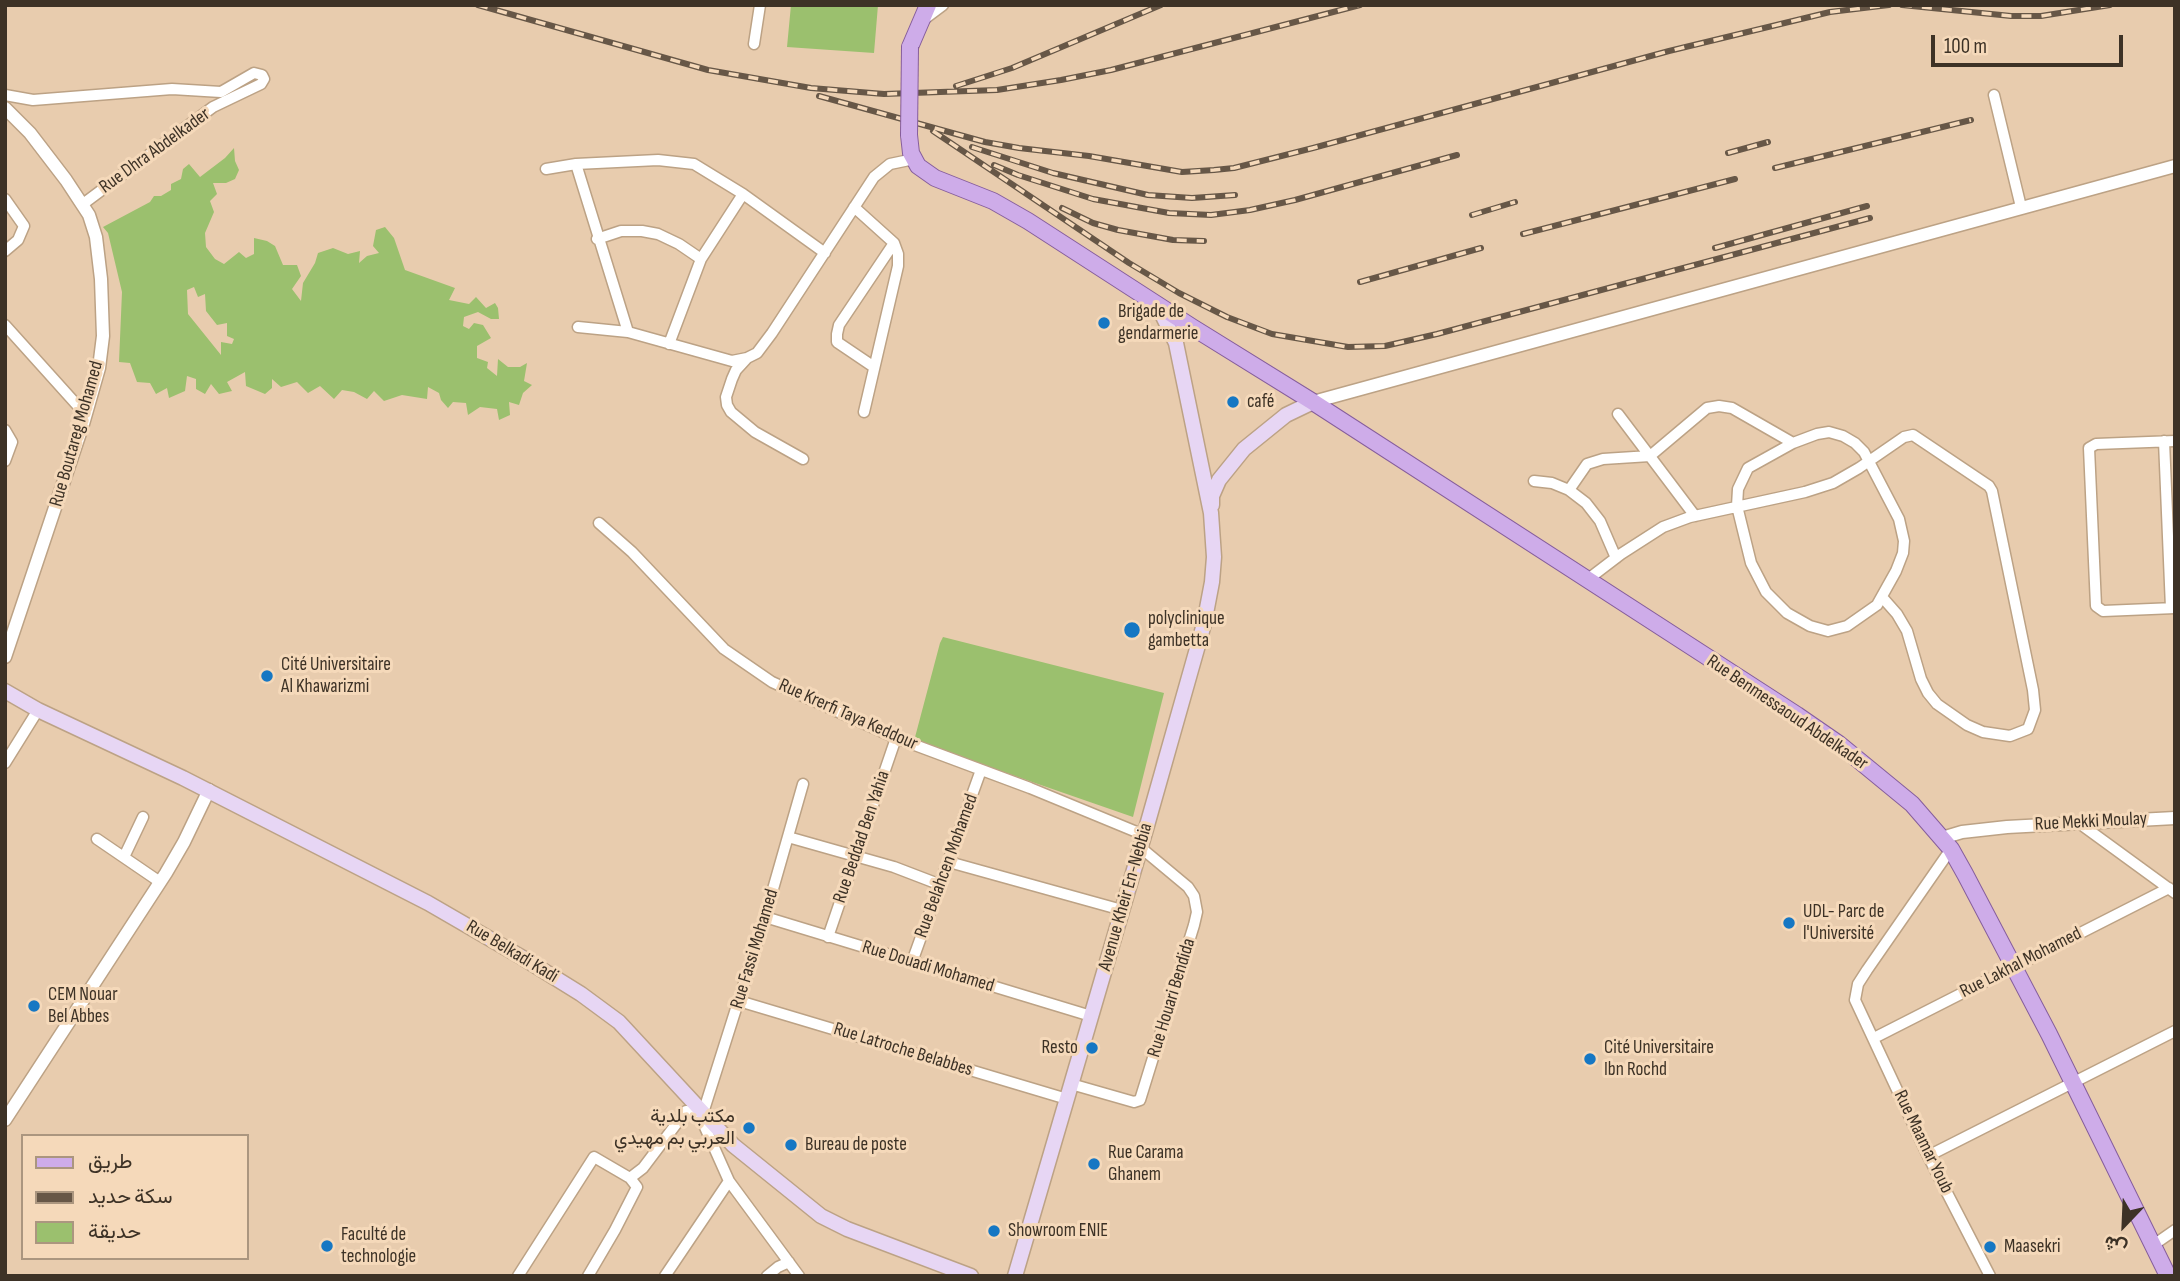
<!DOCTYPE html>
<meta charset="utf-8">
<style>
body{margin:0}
#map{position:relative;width:2180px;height:1281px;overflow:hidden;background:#e8ccae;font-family:"Sofia Sans Condensed",Vazirmatn,sans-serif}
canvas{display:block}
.frame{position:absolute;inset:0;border:7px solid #3d3226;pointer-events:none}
.legend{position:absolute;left:21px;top:1134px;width:228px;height:126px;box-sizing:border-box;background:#f5d9ba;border:2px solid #ab967f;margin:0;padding:9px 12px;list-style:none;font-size:21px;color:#3d3226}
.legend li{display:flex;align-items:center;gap:14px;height:35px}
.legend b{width:35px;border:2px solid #ab967f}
.north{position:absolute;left:2089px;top:1190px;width:70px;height:70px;-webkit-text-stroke:5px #f5d9ba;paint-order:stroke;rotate:203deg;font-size:19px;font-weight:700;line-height:28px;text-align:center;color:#3d3226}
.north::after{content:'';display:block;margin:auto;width:24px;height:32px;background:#3d3226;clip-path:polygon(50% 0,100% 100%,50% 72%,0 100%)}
.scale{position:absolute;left:1931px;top:35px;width:192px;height:32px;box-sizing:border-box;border:4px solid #3d3226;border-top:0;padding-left:9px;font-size:21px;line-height:24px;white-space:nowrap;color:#3d3226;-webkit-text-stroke:5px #f5d9ba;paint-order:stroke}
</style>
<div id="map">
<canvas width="2180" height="1281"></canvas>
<div class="frame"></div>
<ul class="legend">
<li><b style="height:9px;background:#ceace9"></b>طريق</li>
<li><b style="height:9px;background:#675747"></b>سكة حديد</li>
<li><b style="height:19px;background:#9bc06e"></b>حديقة</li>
</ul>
<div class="north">ش</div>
<div class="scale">100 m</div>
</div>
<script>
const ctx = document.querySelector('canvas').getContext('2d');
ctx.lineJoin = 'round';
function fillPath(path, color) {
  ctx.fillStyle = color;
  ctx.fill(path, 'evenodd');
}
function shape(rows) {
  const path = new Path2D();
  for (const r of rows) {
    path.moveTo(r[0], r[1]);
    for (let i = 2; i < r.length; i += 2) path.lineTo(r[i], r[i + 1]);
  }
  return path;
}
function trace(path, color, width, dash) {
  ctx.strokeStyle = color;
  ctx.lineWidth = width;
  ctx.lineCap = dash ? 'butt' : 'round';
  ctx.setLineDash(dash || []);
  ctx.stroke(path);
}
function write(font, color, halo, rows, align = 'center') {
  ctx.font = font + ' "Sofia Sans Condensed",Vazirmatn,sans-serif';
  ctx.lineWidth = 6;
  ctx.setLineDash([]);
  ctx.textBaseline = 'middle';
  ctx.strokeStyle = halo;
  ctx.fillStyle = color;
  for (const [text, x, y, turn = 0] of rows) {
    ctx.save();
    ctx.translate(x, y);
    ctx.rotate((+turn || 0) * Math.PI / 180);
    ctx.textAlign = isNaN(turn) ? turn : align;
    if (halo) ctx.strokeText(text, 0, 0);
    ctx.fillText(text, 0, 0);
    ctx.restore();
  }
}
const green = shape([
 [791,5,878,5,874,53,787,47],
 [234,148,235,161,239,170,235,179,226,183,213,183,217,194,210,201,214,212,205,233,206,247,215,259,224,264,239,252,246,258,254,254,254,238,267,241,275,246,283,265,297,265,301,276,292,289,301,301,303,283,315,263,318,253,333,248,348,254,360,251,359,263,367,256,379,253,373,246,376,230,385,227,394,238,405,270,455,288,449,300,469,304,476,297,486,308,495,303,498,308,499,319,491,319,478,312,464,317,463,326,469,329,474,323,483,325,491,338,477,346,477,358,488,362,487,368,497,376,498,359,508,367,520,367,527,363,524,381,532,385,523,393,519,405,509,402,510,415,499,420,497,409,480,407,468,415,466,403,453,402,448,408,441,400,439,393,428,387,427,399,402,395,384,401,374,391,367,399,354,392,342,390,334,399,320,386,308,393,297,382,281,387,272,379,272,388,265,394,246,386,245,372,227,382,232,391,219,394,211,384,205,394,196,389,196,379,187,376,185,391,169,398,167,388,156,394,150,383,137,382,130,363,119,362,122,292,108,233,103,227,150,202,154,196,161,196,171,190,171,184,181,179,183,169,189,164,200,177,225,158],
 [194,287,198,297,205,294,206,311,217,325,227,323,227,336,234,339,232,344,221,342,221,355,188,314,187,290],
 [943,637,1164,693,1133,817,914,741,940,643]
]);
const minor = shape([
 [923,20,943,5],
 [754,44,760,5],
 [5,95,33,100,172,89,221,92,254,73,262,75,264,79,261,84,213,107,83,204],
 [1994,95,2021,207],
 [576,164,628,332],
 [546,169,576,164,658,160,694,164,743,194,825,253],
 [5,199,24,226,18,240,5,251],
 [854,207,894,243,898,254,898,266,864,412],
 [597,239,621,231,642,231,658,234,679,244,701,259],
 [5,325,86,415],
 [578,327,628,332,732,361,747,358,757,353,772,333,874,177,890,164,914,159],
 [669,344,701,259,743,194],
 [747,358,736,370,732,379,726,397,727,405,731,412,755,432,803,459],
 [874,367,837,342,837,334,839,325,894,243],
 [1618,414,1695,516],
 [5,430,12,442,5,461],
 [1829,432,1843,436,1855,443,1864,452,1899,519,1904,541,1903,553,1896,571,1877,605,1847,626,1828,631,1810,626,1787,613,1766,592,1751,563,1737,506,1738,489,1748,468,1793,443,1817,434,1829,432],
 [2164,441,2171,608],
 [2175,441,2096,444,2089,448,2096,606,2103,611,2175,608],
 [1534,481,1552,483,1569,490,1586,503,1600,521,1616,558],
 [1569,490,1587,464,1603,459,1650,456,1707,408,1719,406,1732,408,1793,443],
 [599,523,632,552,724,649,772,682,896,738,1030,788,1144,835],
 [1587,580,1621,554,1663,527,1690,517,1805,492,1833,483,1859,468,1904,437,1913,435,1989,486,1992,491,2033,690,2035,710,2028,729,2010,736,1983,732,1967,725,1937,704,1928,693,1921,679,1907,631,1897,614,1882,597],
 [5,763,38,710],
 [2079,823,2175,893],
 [788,837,894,867,941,885],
 [97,839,160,882],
 [1951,849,1867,970,1858,984,1855,1000,1928,1156,1990,1276],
 [124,857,143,817],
 [949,862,1122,910],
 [765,917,1091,1016],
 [828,937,896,738],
 [912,962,981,770],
 [739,1001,1067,1099],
 [1874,1038,2169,888],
 [1071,1084,1134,1102,1140,1100,1194,925,1197,912,1194,896,1188,887,1140,847],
 [1928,1156,2175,1031],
 [630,1178,643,1168,686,1111,703,1113],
 [2152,1246,2175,1230],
 [518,1276,594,1157,630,1178,637,1187,615,1230,588,1276],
 [665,1276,729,1181],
 [767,1276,778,1267,789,1262],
 [799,1276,729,1181,704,1125,703,1113,765,917,803,784]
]);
const tertiary = shape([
 [5,108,30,133,66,180,89,215,96,237,101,279,103,336,99,368,83,424,5,657],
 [1313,402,2175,166],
 [1942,838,1962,832,2007,827,2175,818],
 [5,1120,166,873,184,842,209,790]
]);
const secondary = shape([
 [1212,505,1212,496,1219,480,1244,449,1286,415,1313,402],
 [5,691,38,710,183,778,428,903,523,958,581,994,619,1022,733,1145,821,1216,847,1229,971,1276],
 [1015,1276,1148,822,1204,624,1212,582,1214,557,1211,513,1176,343,1157,304]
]);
const primary = shape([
 [910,47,928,5],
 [909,135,911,153,918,166,935,178,993,201,1028,221,1192,327,1313,402,1797,715,1839,744,1912,804,1951,849,1965,874,2049,1034,2168,1276]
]);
const rail = shape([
 [478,5,708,70,811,88,884,94,997,90,1061,80,1111,70,1360,5],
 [1902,5,2011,16,2041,16,2110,5],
 [956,86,1012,68,1161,5],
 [819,96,985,142,1019,148,1089,156,1182,172,1214,170,1234,168,1313,148,1669,51,1830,12,1889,5],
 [933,131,1129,263,1179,293,1227,317,1272,334,1348,347,1385,346,1437,334,1870,218],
 [972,147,1053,173,1148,195,1192,198,1235,195],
 [1728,153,1768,142],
 [994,165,1018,175,1093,199,1169,213,1211,215,1250,210,1295,200,1457,155],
 [1775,168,1971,120],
 [1062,208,1093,223,1118,230,1173,240,1204,241],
 [1472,215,1515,202],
 [1523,234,1735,179],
 [1715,248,1867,206],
 [1360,282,1481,248]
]);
const primaryBridge = shape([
 [909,135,910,47]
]);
const markers = [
 [1104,323,7,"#1677c3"],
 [1233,402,7,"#1677c3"],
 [1132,630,9,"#1677c3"],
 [267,676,7,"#1677c3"],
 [1789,923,7,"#1677c3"],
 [34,1006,7,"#1677c3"],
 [1092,1048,7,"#1677c3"],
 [1590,1059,7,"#1677c3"],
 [749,1128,7,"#1677c3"],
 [791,1145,7,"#1677c3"],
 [1094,1164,7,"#1677c3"],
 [994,1231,7,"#1677c3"],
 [327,1246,7,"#1677c3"],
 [1990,1247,7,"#1677c3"]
];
const streetNames = [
 ["Rue Dhra Abdelkader",155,151,-36],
 ["Rue Boutareg Mohamed",77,434,-74],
 ["Rue Benmessaoud Abdelkader",1787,713,34],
 ["Rue Krerfi Taya Keddour",848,715,24],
 ["Rue Mekki Moulay",2091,822,-3],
 ["Rue Beddad Ben Yahia",862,837,-71],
 ["Rue Belahcen Mohamed",947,866,-70],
 ["Avenue Kheir En-Nebbia",1126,897,-74],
 ["Rue Fassi Mohamed",755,949,-73],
 ["Rue Belkadi Kadi",512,952,31],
 ["Rue Lakhal Mohamed",2021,963,-27],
 ["Rue Douadi Mohamed",928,967,17],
 ["Rue Houari Bendida",1172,998,-73],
 ["Rue Latroche Belabbes",903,1050,17],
 ["Rue Maamar Youb",1923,1142,64]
];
const poiNames = [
 ["Brigade de",1118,312],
 ["gendarmerie",1118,334],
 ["café",1247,402],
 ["polyclinique",1148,619],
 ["gambetta",1148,641],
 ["Cité Universitaire",281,665],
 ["Al Khawarizmi",281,687],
 ["UDL- Parc de",1803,912],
 ["l'Université",1803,934],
 ["CEM Nouar",48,995],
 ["Bel Abbes",48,1017],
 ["Resto",1078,1048,"right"],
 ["Cité Universitaire",1604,1048],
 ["Ibn Rochd",1604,1070],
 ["مكتب بلدية",735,1117,"right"],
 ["العربي بم مهيدي",735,1139,"right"],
 ["Bureau de poste",805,1145],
 ["Rue Carama",1108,1153],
 ["Ghanem",1108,1175],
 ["Showroom ENIE",1008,1231],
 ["Faculté de",341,1235],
 ["technologie",341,1257],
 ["Maasekri",2004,1247]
];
fillPath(green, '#9bc06e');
trace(minor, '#bca285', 13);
trace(tertiary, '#bca285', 15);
trace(secondary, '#bca285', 17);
trace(primary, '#865e9c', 18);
trace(minor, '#fff', 10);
trace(tertiary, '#fff', 12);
trace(secondary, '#e7d6f4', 14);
trace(primary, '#ceace9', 16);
trace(rail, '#675747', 6);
trace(rail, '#f5d9ba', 3.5, [10]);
trace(primaryBridge, '#865e9c', 18, []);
trace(primaryBridge, '#ceace9', 16);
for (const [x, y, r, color] of markers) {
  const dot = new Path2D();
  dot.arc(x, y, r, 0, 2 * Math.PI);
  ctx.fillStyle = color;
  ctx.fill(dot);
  trace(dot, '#f5d9ba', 2.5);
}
write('19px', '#3d3226', '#f5d9ba', streetNames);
write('19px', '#3d3226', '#f5d9ba', poiNames, 'left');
</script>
